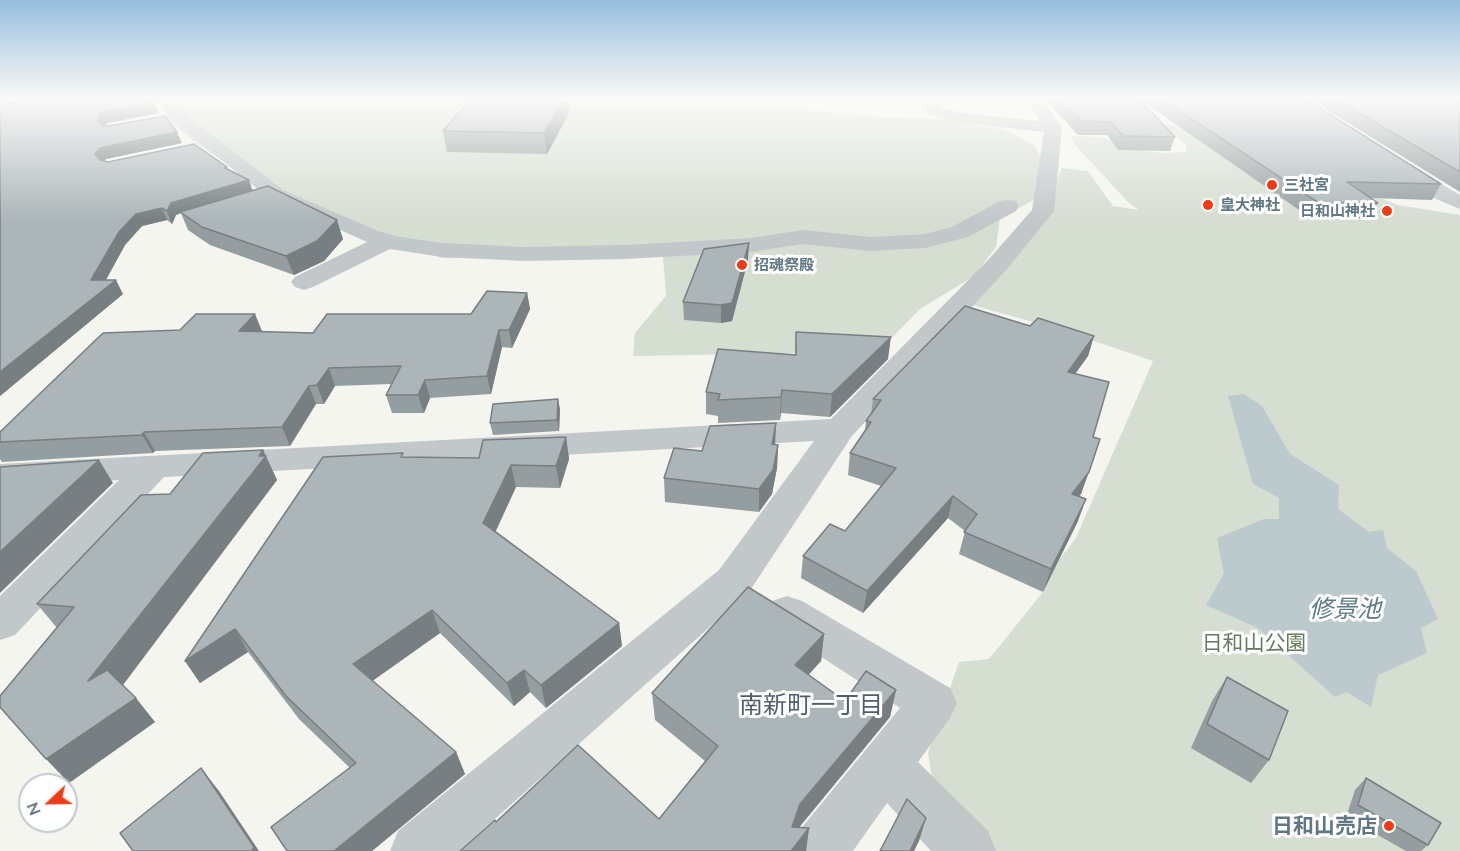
<!DOCTYPE html>
<meta charset="utf-8">
<style>
body{margin:0}
#map{position:relative;width:1460px;height:851px;overflow:hidden;background:#f5f5f0;font-family:Lato,sans-serif}
canvas{display:block}
.north{position:absolute;left:18px;top:773px;width:60px;height:60px;box-sizing:border-box;background:#fff;border:2px solid #c0c9ce;border-radius:50%;rotate:248deg;font-size:16px;font-weight:700;line-height:24px;text-align:center;color:#617784}
.north::after{content:'';display:block;margin:auto;width:21px;height:27px;background:#f23a14;clip-path:polygon(50% 0,100% 100%,50% 72%,0 100%)}
</style>
<div id="map">
<canvas width="1460" height="851"></canvas>
<div class="north">N</div>
</div>
<script>
const ctx = document.querySelector('canvas').getContext('2d');
ctx.lineJoin = 'round';
function fillPath(path, color) {
  ctx.fillStyle = color;
  ctx.fill(path, 'evenodd');
}
function shape(rows) {
  const path = new Path2D();
  for (const r of rows) {
    path.moveTo(r[0], r[1]);
    for (let i = 2; i < r.length; i += 2) path.lineTo(r[i], r[i + 1]);
  }
  return path;
}
function trace(path, color, width, dash) {
  ctx.strokeStyle = color;
  ctx.lineWidth = width;
  ctx.lineCap = dash ? 'butt' : 'round';
  ctx.setLineDash(dash || []);
  ctx.stroke(path);
}
function write(font, color, halo, rows, align = 'center') {
  ctx.font = font + ' Lato,"Noto Sans JP",sans-serif';
  ctx.lineWidth = 6;
  ctx.setLineDash([]);
  ctx.textBaseline = 'middle';
  ctx.strokeStyle = halo;
  ctx.fillStyle = color;
  for (const [text, x, y, turn = 0] of rows) {
    ctx.save();
    ctx.translate(x, y);
    ctx.rotate((+turn || 0) * Math.PI / 180);
    ctx.textAlign = isNaN(turn) ? turn : align;
    if (halo) ctx.strokeText(text, 0, 0);
    ctx.fillText(text, 0, 0);
    ctx.restore();
  }
}
const green = shape([
 [153,100,758,100,797,105,820,111,884,117,934,118,1005,130,1034,145,1041,158,1044,184,1032,201,1000,218,996,247,974,276,920,309,878,352,633,356,635,333,666,296,663,257,442,258,355,231,220,159,194,142,170,121],
 [1161,124,1204,129,1398,205,1460,215,1460,851,996,851,958,812,932,777,928,753,959,662,989,659,1043,592,1059,560,1076,538,1153,361,1062,330,961,302,1039,220,1062,168,1088,171,1113,206,1139,210,1128,202,1076,146,1071,136,1101,137,1129,149,1163,153,1186,152,1186,145]
]);
const water = shape([
 [1244,394,1262,406,1290,454,1339,485,1338,509,1369,532,1383,530,1387,548,1416,571,1438,619,1421,628,1427,653,1378,675,1371,707,1347,692,1335,697,1258,628,1206,605,1224,574,1217,538,1264,519,1279,519,1279,498,1253,484,1228,396]
]);
const minor = shape([
 [157,100,174,100,193,120,283,190,378,231,400,237,442,243,525,247,625,245,751,238,803,230,871,237,925,234,952,227,1000,201,1008,200,1016,201,1019,206,1016,211,968,237,925,248,871,251,803,244,751,252,625,259,525,261,442,257,390,249,313,287,304,290,295,287,291,282,295,277,367,242,269,198,181,128,157,100],
 [919,100,936,100,941,107,962,113,1040,121,1027,100,1043,100,1062,128,1054,211,1007,269,852,436,749,592,459,851,390,851,398,831,719,570,814,441,164,477,15,635,0,640,0,596,119,480,0,488,0,464,831,419,989,259,1032,210,1044,132,956,122,929,115,919,100],
 [1400,162,1407,164,1460,195,1460,209,1434,198,1393,172,1390,168,1393,164,1400,162],
 [787,596,802,601,950,688,957,703,950,718,918,762,988,831,996,851,931,851,887,803,853,851,791,851,799,831,900,708,772,625,766,613,772,601,787,596]
]);
const wall = shape([
 [470,100,568,100,569,113,547,154,447,152,443,131],
 [1046,100,1140,100,1175,137,1170,151,1118,150,1107,135,1078,135],
 [1141,100,1307,100,1441,184,1432,200,1371,198,1378,203,1370,218,1312,219],
 [1311,100,1460,100,1460,192],
 [155,103,159,113,107,123,105,125,182,143,106,159,104,161,228,169,253,190,343,239,324,261,294,275,210,245,188,230,181,213,176,215,172,224,167,220,142,226,125,245,106,280,123,294,0,396,0,106],
 [748,260,732,321,721,323,684,320,683,302],
 [527,293,530,309,512,348,502,347,491,394,430,398,424,413,392,413,386,395,391,384,335,386,324,404,316,404,290,446,155,451,153,453,2,462,0,459,0,432,262,331,261,332,313,333,471,314],
 [1030,326,1094,336,1088,356,1075,374,1093,437,1081,494,1079,497,1078,521,1043,592,959,554,965,531,948,518,863,613,801,578,803,556,845,531,881,486,848,475,850,453,865,431,866,421,871,415,873,399],
 [796,332,888,359,830,417,781,413,780,420,718,423,718,416,706,414,706,392,795,354],
 [558,399,560,410,559,431,493,435,490,423],
 [776,423,775,445,778,445,777,468,772,494,759,512,665,502,664,478,702,451],
 [566,437,569,459,560,488,516,487,496,531,619,623,622,646,546,708,530,692,514,706,440,633,372,681,456,752,465,774,372,851,287,851,350,768,299,719,248,652,200,683,185,661,404,457,479,458],
 [263,450,277,480,122,685,155,722,69,783,57,628,37,604,170,494],
 [824,634,821,661,808,675,845,701,896,690,890,717,799,827,809,828,806,851,460,851,496,822,659,819,705,761,655,720,652,693],
 [1227,677,1269,760,1251,783,1191,748,1212,701],
 [1366,778,1428,845,1421,851,1406,851,1346,817,1355,790]
]);
const shadedWall = shape([
 [0,100,9,100,0,104],
 [563,100,568,100,569,113,547,154,544,133],
 [155,103,159,113,107,123,102,130,97,120,102,112],
 [177,132,182,143,106,159,101,165,95,154,100,148],
 [249,180,253,192,180,212,181,213,176,215,172,224,167,211,171,203],
 [162,208,167,220,142,226,125,245,98,294,91,280,119,232,136,214],
 [337,220,343,239,324,261,294,275,286,256],
 [749,243,748,260,732,321,721,323,721,305],
 [116,280,123,294,0,396,0,372],
 [527,293,530,309,512,348,509,330],
 [255,314,262,331,246,349,239,331],
 [499,330,502,347,491,394,487,376],
 [1094,336,1088,356,1062,392,1068,372],
 [891,337,888,359,830,417,832,394],
 [329,368,335,386,324,404,317,385],
 [425,380,430,398,424,413,418,395],
 [309,386,316,404,290,446,282,427],
 [782,390,781,413,780,420,781,397],
 [558,399,560,410,559,431,557,420],
 [776,423,775,445,772,444],
 [144,432,155,451,153,453,142,435],
 [566,437,569,459,560,488,556,466],
 [778,445,777,468,772,494,759,512,759,489],
 [263,450,277,480,108,705,88,681],
 [99,460,113,483,0,593,0,552],
 [511,465,516,487,489,545,483,523],
 [1089,472,1081,494,1064,516,1072,494],
 [953,496,948,518,863,613,867,591],
 [1086,499,1078,521,1043,592,1051,569],
 [432,610,440,633,364,687,353,664],
 [619,623,622,646,546,708,541,685],
 [235,629,248,652,200,683,185,661],
 [824,634,821,661,793,692,795,665],
 [524,670,530,692,514,706,507,683],
 [896,690,890,717,797,830,792,827,800,804],
 [136,698,155,722,69,783,46,759],
 [456,752,465,774,372,851,334,851],
 [201,768,219,791,259,851,252,851],
 [926,818,919,841,914,851,910,851],
 [809,828,806,851,791,851]
]);
const building = shape([
 [19,100,153,100,155,103,102,112,97,120,102,125,108,126,165,116,177,132,100,148,95,154,100,160,108,162,194,144,227,167,225,168,249,180,171,203,167,211,162,208,136,214,119,232,91,280,116,280,0,372,0,106,19,100],
 [470,100,563,100,544,133,443,131,470,100],
 [1061,100,1140,100,1175,137,1123,136,1111,122,1082,121,1061,100],
 [1163,100,1307,100,1441,184,1347,182,1378,203,1319,203,1163,100],
 [1337,100,1460,100,1460,172,1337,100],
 [268,186,337,220,317,241,286,256,202,227,180,212,268,186],
 [749,243,732,303,721,305,683,302,704,249,749,243],
 [487,291,527,293,509,330,499,330,487,376,425,380,418,395,386,395,401,366,329,368,317,385,309,386,282,427,144,432,142,435,0,442,0,432,103,333,180,330,196,314,255,314,239,331,313,333,327,314,471,314,487,291],
 [965,306,1030,326,1038,318,1094,336,1068,372,1109,382,1093,437,1100,439,1089,472,1072,494,1086,499,1051,569,964,532,977,514,953,496,867,591,803,556,830,524,845,531,896,468,850,453,871,422,866,421,881,400,873,399,965,306],
 [796,332,891,337,832,394,782,390,781,397,718,400,720,394,706,392,718,349,796,355,796,332],
 [558,399,557,420,490,423,493,404,558,399],
 [776,423,772,444,778,445,773,470,759,489,664,478,674,448,702,451,710,426,776,423],
 [566,437,556,466,511,465,483,523,619,623,541,685,524,670,507,683,432,610,353,664,456,752,334,851,287,851,271,827,356,763,286,696,235,629,185,661,323,457,403,453,401,457,479,458,483,440,566,437],
 [263,450,259,456,266,456,88,681,107,670,136,698,46,759,0,707,0,696,74,607,37,604,141,495,170,494,203,453,263,450],
 [99,460,0,552,0,467,99,460],
 [748,587,824,634,795,665,845,701,866,671,896,690,800,804,792,827,809,828,791,851,460,851,495,820,496,822,578,745,659,819,718,746,652,693,748,587],
 [1227,677,1288,711,1269,760,1207,724,1227,677],
 [201,768,254,847,252,851,133,851,120,833,201,768],
 [1366,778,1441,823,1428,845,1358,805,1366,778],
 [907,799,926,818,910,851,880,851,907,799]
]);
const markers = [
 [1272,185,6,"#f23a14"],
 [1208,205,6,"#f23a14"],
 [1387,211,6,"#f23a14"],
 [742,265,6,"#f23a14"],
 [1389,826,6,"#f23a14"]
];
const farPoinames = [
 ["三社宮",1284,185],
 ["皇大神社",1220,205],
 ["日和山神社",1375,211,"right"],
 ["招魂祭殿",754,265]
];
const nearParknames = [
 ["日和山公園",1254,643]
];
const nearPoinames = [
 ["日和山売店",1377,826]
];
const nearWaternames = [
 ["修景池",1345,609]
];
const nearNeighbourhoodnames = [
 ["南新町一丁目",811,705]
];
fillPath(green, '#d6ddd1');
fillPath(water, '#bccace');
fillPath(minor, '#c2c7c9');
fillPath(wall, '#949d9f');
fillPath(shadedWall, '#787f82');
fillPath(building, '#acb6b9');
trace(building, '#787f82', 1.5);
const sky = ctx.createLinearGradient(0, 0, 0, 220);
sky.addColorStop(0, '#96bdde');
sky.addColorStop(0.45, '#fafaf8');
sky.addColorStop(1, '#fafaf800');
ctx.fillStyle = sky;
ctx.fillRect(0, 0, 1460, 220);
for (const [x, y, r, color] of markers) {
  const dot = new Path2D();
  dot.arc(x, y, r, 0, 2 * Math.PI);
  ctx.fillStyle = color;
  ctx.fill(dot);
  trace(dot, '#fff', 2);
}
write('bold 15px', '#617784', '#fff', farPoinames, 'left');
write('21px', '#677b61', '#fff', nearParknames);
write('bold 21px', '#617784', '#fff', nearPoinames, 'right');
write('italic 24px', '#5d7a82', '#fff', nearWaternames);
write('24px', '#505f69', '#fff', nearNeighbourhoodnames);
</script>
